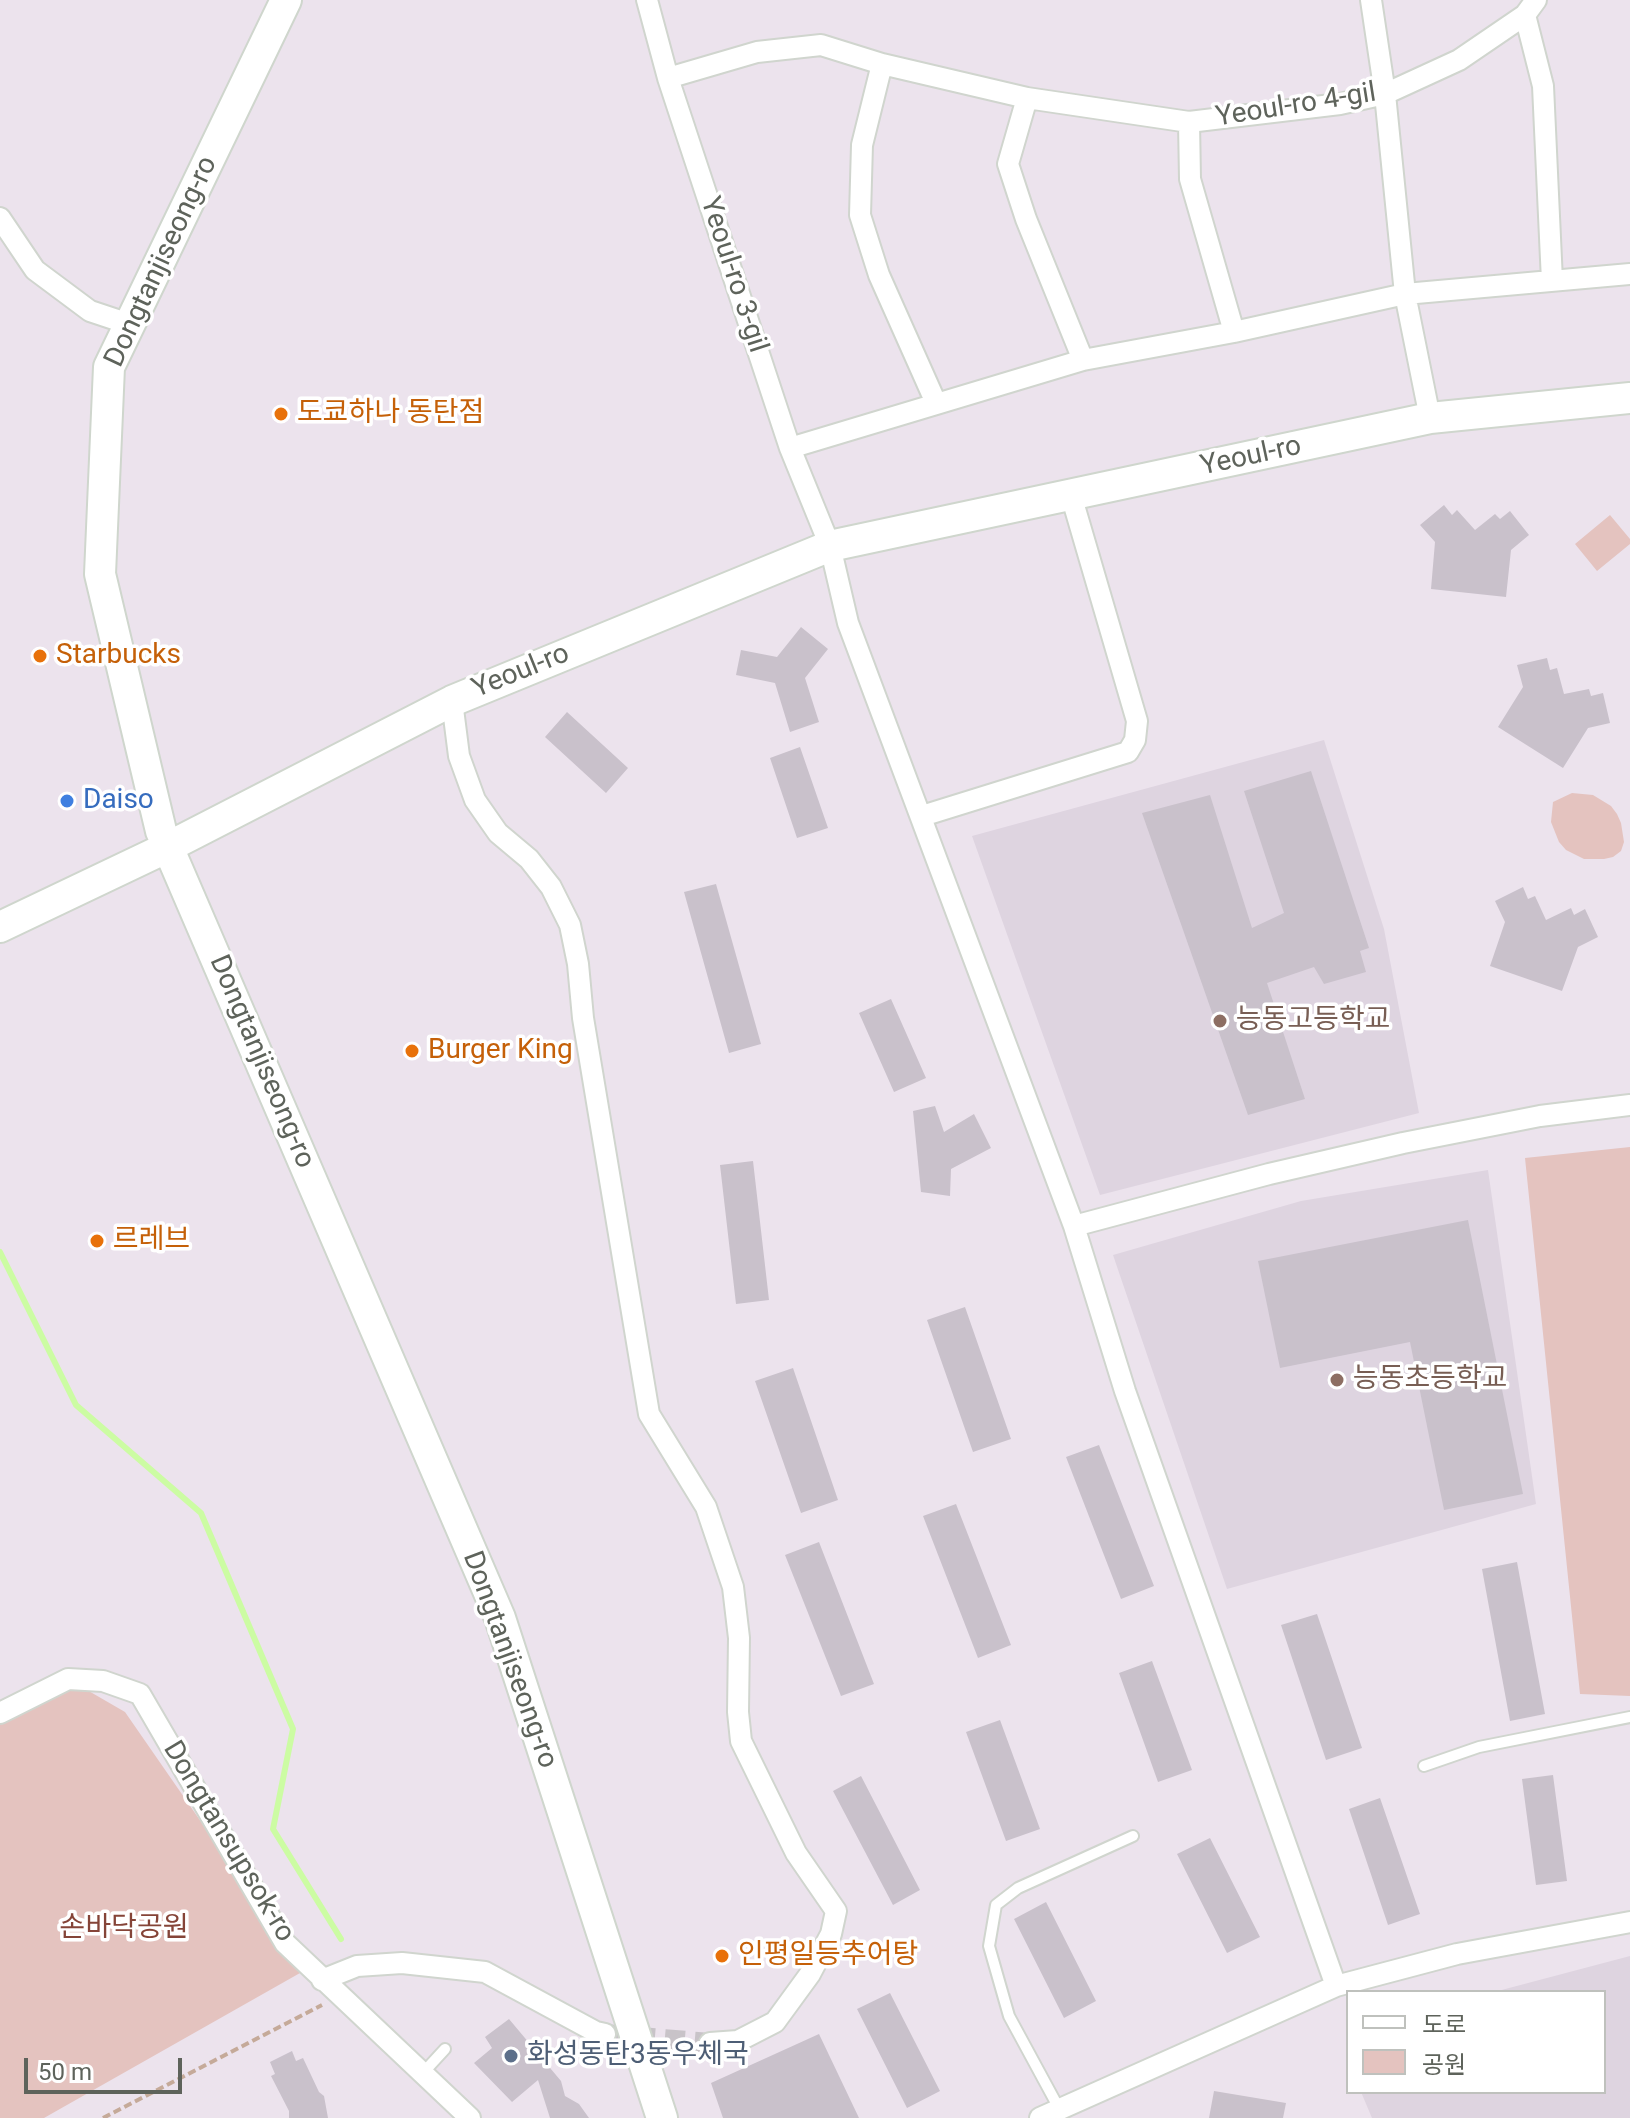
<!DOCTYPE html>
<meta charset="utf-8">
<style>
body{margin:0}
#map{position:relative;width:1630px;height:2118px;overflow:hidden;background:#ece3ed;font-family:Roboto,"Noto Sans KR",sans-serif}
canvas{display:block}
.legend{position:absolute;left:1346px;top:1990px;width:260px;height:104px;box-sizing:border-box;background:#fff;border:2px solid #bfc1bd;margin:0;padding:10px 14px;list-style:none;font-size:24px;color:#5e635b}
.legend li{display:flex;align-items:center;gap:16px;height:40px}
.legend b{width:40px;border:2px solid #bfc1bd}
.scale{position:absolute;left:24px;top:2058px;width:158px;height:36px;box-sizing:border-box;border:4px solid #5e635b;border-top:0;padding-left:10px;font-size:24px;line-height:28px;white-space:nowrap;color:#5e635b;-webkit-text-stroke:6px #fff;paint-order:stroke}
</style>
<div id="map">
<canvas width="1630" height="2118"></canvas>
<ul class="legend">
<li><b style="height:10px;background:#fff"></b>도로</li>
<li><b style="height:22px;background:#e4c3bf"></b>공원</li>
</ul>
<div class="scale">50 m</div>
</div>
<script>
const ctx = document.querySelector('canvas').getContext('2d');
ctx.lineJoin = 'round';
function fillPath(path, color) {
  ctx.fillStyle = color;
  ctx.fill(path, 'evenodd');
}
function shape(rows) {
  const path = new Path2D();
  for (const r of rows) {
    path.moveTo(r[0], r[1]);
    for (let i = 2; i < r.length; i += 2) path.lineTo(r[i], r[i + 1]);
  }
  return path;
}
function trace(path, color, width, dash) {
  ctx.strokeStyle = color;
  ctx.lineWidth = width;
  ctx.lineCap = dash ? 'butt' : 'round';
  ctx.setLineDash(dash || []);
  ctx.stroke(path);
}
function write(font, color, halo, rows, align = 'center') {
  ctx.font = font + ' Roboto,"Noto Sans KR",sans-serif';
  ctx.lineWidth = 7;
  ctx.setLineDash([]);
  ctx.textBaseline = 'middle';
  ctx.strokeStyle = halo;
  ctx.fillStyle = color;
  for (const [text, x, y, turn = 0] of rows) {
    ctx.save();
    ctx.translate(x, y);
    ctx.rotate((+turn || 0) * Math.PI / 180);
    ctx.textAlign = isNaN(turn) ? turn : align;
    if (halo) ctx.strokeText(text, 0, 0);
    ctx.fillText(text, 0, 0);
    ctx.restore();
  }
}
const education = shape([
 [1324,740,1384,929,1419,1113,1100,1195,972,836],
 [1488,1170,1536,1504,1227,1589,1113,1255,1301,1201],
 [1630,1956,1630,2118,1372,2118,1361,2092,1604,2092,1604,1992,1494,1992]
]);
const green = shape([
 [1610,515,1630,539,1630,544,1597,571,1575,544],
 [1572,793,1593,795,1611,806,1617,814,1621,823,1624,842,1621,851,1613,857,1604,859,1584,859,1566,850,1559,842,1551,822,1553,802],
 [1630,1147,1630,1696,1580,1694,1525,1158],
 [68,1679,125,1712,285,1943,300,1973,44,2118,0,2118,0,1717]
]);
const stream = shape([
 [0,1252,76,1405,201,1513,293,1729,273,1829,341,1939]
]);
const building = shape([
 [1444,505,1452,515,1457,510,1475,530,1495,514,1500,519,1510,511,1529,535,1511,550,1506,597,1431,589,1435,542,1420,525],
 [801,627,828,649,805,678,819,722,790,732,775,683,736,675,741,650,777,657],
 [1547,658,1550,670,1557,668,1564,694,1589,689,1591,696,1603,693,1610,723,1588,728,1563,768,1498,727,1523,687,1517,665],
 [567,712,628,768,606,793,545,737],
 [800,747,828,828,797,838,770,758],
 [1311,771,1369,948,1360,951,1366,972,1324,984,1314,967,1267,983,1305,1099,1248,1115,1142,813,1210,795,1252,928,1284,913,1244,791],
 [716,884,761,1044,729,1053,684,892],
 [1523,887,1528,899,1535,896,1546,920,1571,908,1574,915,1585,909,1598,937,1578,947,1562,991,1490,966,1505,922,1495,901],
 [891,999,926,1078,894,1092,859,1013],
 [935,1106,944,1132,974,1114,991,1148,951,1169,950,1196,921,1192,913,1111],
 [753,1161,769,1300,736,1304,720,1165],
 [1468,1220,1523,1494,1444,1510,1410,1342,1280,1368,1258,1261],
 [965,1307,1011,1439,973,1452,927,1320],
 [793,1368,838,1500,801,1513,755,1381],
 [1099,1445,1154,1586,1121,1599,1066,1457],
 [956,1504,1011,1645,978,1658,923,1516],
 [819,1542,874,1684,841,1696,785,1555],
 [1517,1562,1545,1714,1510,1721,1482,1569],
 [1317,1614,1362,1748,1326,1760,1281,1625],
 [1152,1661,1192,1770,1158,1782,1119,1673],
 [1000,1720,1040,1829,1006,1841,966,1732],
 [1553,1775,1567,1881,1536,1885,1522,1779],
 [861,1776,920,1890,893,1905,833,1791],
 [1380,1798,1420,1914,1388,1925,1349,1809],
 [1210,1838,1260,1937,1227,1953,1177,1854],
 [1046,1902,1096,2001,1064,2018,1014,1919],
 [890,1993,940,2091,907,2108,857,2009],
 [509,2019,561,2081,565,2096,579,2104,589,2118,550,2118,538,2080,512,2102,474,2063,492,2048,485,2037],
 [819,2034,859,2118,723,2118,711,2083],
 [292,2051,296,2061,303,2058,319,2092,324,2096,328,2118,289,2118,289,2111,271,2076,275,2074,270,2062],
 [1214,2091,1286,2103,1283,2118,1209,2118]
]);
const streetTunnel = shape([
 [605,2034,710,2043]
]);
const path = shape([
 [103,2118,322,2005]
]);
const lane = shape([
 [1424,1766,1479,1747,1630,1717],
 [422,2074,445,2049],
 [1061,2112,1009,2016,989,1946,996,1905,1018,1888,1133,1836]
]);
const street = shape([
 [647,0,668,78,790,448,830,546,848,623,1074,1226,1125,1391,1336,1986],
 [1371,0,1385,94,1405,294,1430,418],
 [1525,15,1543,86,1552,281],
 [882,64,862,145,860,215,879,275,936,403],
 [668,78,757,52,821,45,882,64,1027,98,1189,122,1340,104,1385,94,1459,60,1525,15,1536,0],
 [1027,98,1008,164,1026,219,1083,360],
 [1189,122,1190,179,1234,332],
 [0,218,35,270,90,311,129,324],
 [790,448,1083,360,1234,332,1405,294,1630,274],
 [452,701,459,756,475,800,498,833,529,859,551,887,570,925,578,964,583,1018,649,1414,706,1507,733,1587,739,1638,738,1712,741,1741,796,1853,836,1911,831,1934,810,1974,775,2022,738,2041,710,2043],
 [922,816,1128,752,1135,740,1137,721,1071,495],
 [1074,1226,1269,1174,1403,1143,1540,1116,1630,1105],
 [0,1713,68,1679,103,1681,140,1694,285,1943,470,2118],
 [322,1980,357,1966,402,1963,485,1972,596,2032,605,2034],
 [1040,2118,1336,1986,1457,1954,1630,1922]
]);
const secondary = shape([
 [286,0,109,367,100,574,161,831,500,1618,662,2118],
 [0,927,168,847,452,701,830,546,1430,418,1630,398]
]);
const markers = [
 [281,414,8,"#e8710a"],
 [40,656,8,"#e8710a"],
 [67,801,8,"#3f7fe0"],
 [1220,1021,8,"#8d6e63"],
 [412,1051,8,"#e8710a"],
 [97,1241,8,"#e8710a"],
 [1337,1380,8,"#8d6e63"],
 [722,1956,8,"#e8710a"],
 [511,2056,8,"#5c6f8a"]
];
const streetNames = [
 ["Yeoul-ro 4-gil",1296,106,-9],
 ["Dongtanjiseong-ro",162,262,-65],
 ["Yeoul-ro 3-gil",733,275,72],
 ["Yeoul-ro",1251,457,-12],
 ["Yeoul-ro",521,672,-22],
 ["Dongtanjiseong-ro",261,1062,67],
 ["Dongtanjiseong-ro",509,1660,70],
 ["Dongtansupsok-ro",228,1842,59]
];
const foodNames = [
 ["도쿄하나 동탄점",297,414],
 ["Starbucks",56,656],
 ["Burger King",428,1051],
 ["르레브",113,1241],
 ["인평일등추어탕",738,1956]
];
const shopNames = [
 ["Daiso",83,801]
];
const educationNames = [
 ["능동고등학교",1236,1021],
 ["능동초등학교",1353,1380]
];
const parkNames = [
 ["손바닥공원",124,1929]
];
const serviceNames = [
 ["화성동탄3동우체국",527,2056]
];
fillPath(education, '#ded4e0');
fillPath(green, '#e4c3bf');
trace(stream, '#ccfca3', 6);
fillPath(building, '#c9c1cb');
trace(streetTunnel, '#c8c3c8', 20, [20, 10]);
trace(lane, '#d0d5ce', 14);
trace(street, '#d0d5ce', 24);
trace(secondary, '#cfd6cd', 34);
trace(path, '#c5aa99', 4, [8, 4]);
trace(lane, '#fff', 10);
trace(street, '#fff', 20);
trace(secondary, '#fff', 30);
for (const [x, y, r, color] of markers) {
  const dot = new Path2D();
  dot.arc(x, y, r, 0, 2 * Math.PI);
  ctx.fillStyle = color;
  ctx.fill(dot);
  trace(dot, '#fff', 3);
}
write('28px', '#5e635b', '#fff', streetNames);
write('28px', '#c56008', '#fff', foodNames, 'left');
write('28px', '#366cbe', '#fff', shopNames, 'left');
write('28px', '#785e54', '#fff', educationNames, 'left');
write('28px', '#854438', '#fff', parkNames);
write('28px', '#4e5e75', '#fff', serviceNames, 'left');
</script>
